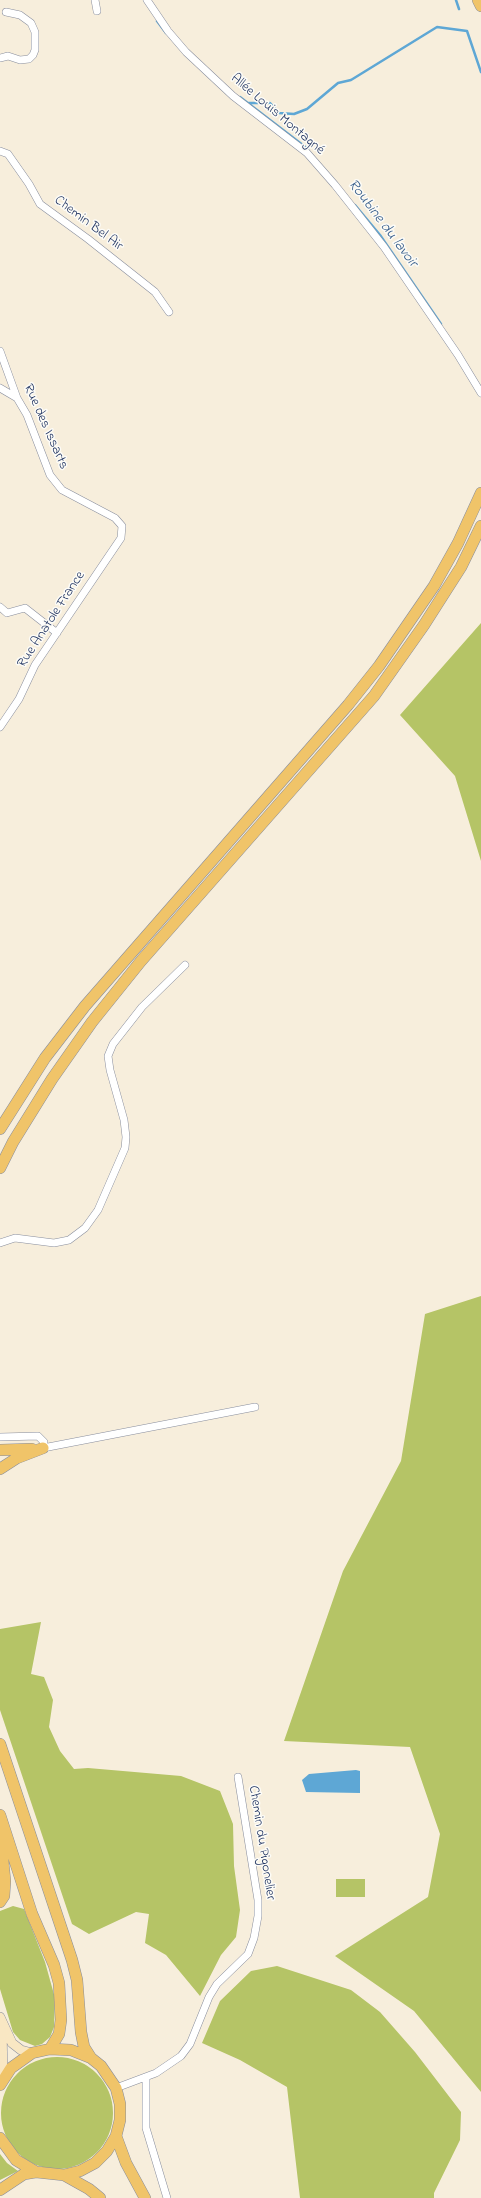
<!DOCTYPE html>
<meta charset="utf-8">
<style>
body{margin:0}
canvas{display:block;background:#f7eedc}
</style>
<canvas width="481" height="2198"></canvas>
<script>
const ctx = document.querySelector('canvas').getContext('2d');
ctx.lineJoin = 'round';
function fillPath(path, color) {
  ctx.fillStyle = color;
  ctx.fill(path, 'evenodd');
}
function shape(rows) {
  const path = new Path2D();
  for (const r of rows) {
    if (r.length === 3) {
      path.moveTo(r[0] + r[2], r[1]);
      path.arc(r[0], r[1], r[2], 0, 2 * Math.PI);
      continue;
    }
    path.moveTo(r[0], r[1]);
    for (let i = 2; i < r.length; i += 2) path.lineTo(r[i], r[i + 1]);
  }
  return path;
}
function trace(path, color, width, dash) {
  ctx.strokeStyle = color;
  ctx.lineWidth = width;
  ctx.lineCap = dash ? 'butt' : 'round';
  ctx.setLineDash(dash || []);
  ctx.stroke(path);
}
function write(font, color, halo, rows, align = 'center') {
  ctx.font = font + ' "Indie Flower",sans-serif';
  ctx.lineWidth = 3;
  ctx.setLineDash([]);
  ctx.textBaseline = 'middle';
  ctx.strokeStyle = halo;
  ctx.fillStyle = color;
  for (const [text, x, y, turn = 0] of rows) {
    ctx.save();
    ctx.translate(x, y);
    ctx.rotate((+turn || 0) * Math.PI / 180);
    ctx.textAlign = isNaN(turn) ? turn : align;
    if (halo) ctx.strokeText(text, 0, 0);
    ctx.fillText(text, 0, 0);
    ctx.restore();
  }
}
const green = shape([
 [481,623,481,861,455,776,400,715],
 [481,1296,481,2092,414,2011,335,1956,428,1897,440,1834,410,1747,284,1741,343,1571,401,1461,425,1314],
 [41,1622,31,1674,44,1677,53,1700,49,1727,60,1751,74,1769,88,1768,181,1776,220,1791,233,1824,234,1866,240,1910,236,1937,221,1955,200,1996,166,1955,145,1943,149,1914,136,1912,89,1934,72,1924,0,1710,0,1629],
 [336,1879,365,1879,365,1897,336,1897],
 [13,1906,24,1909,45,1962,55,1998,54,2027,50,2037,42,2044,35,2046,20,2040,13,2032,0,1989,0,1911],
 [277,1966,351,1990,380,2012,415,2052,461,2112,460,2140,434,2193,434,2198,300,2198,287,2087,240,2060,202,2043,220,2001,251,1971],
 [57,2113,56],
 [0,2154,7,2163,18,2171,0,2180]
]);
const water = shape([
 [356,1770,360,1771,360,1793,306,1792,302,1780,309,1774]
]);
const stream = shape([
 [456,0,459,9],
 [157,21,166,33],
 [240,97,308,149],
 [249,103,270,103,279,113,294,114,307,109,338,83,351,80,437,27,467,31,481,72],
 [355,205,380,235,441,324]
]);
const street = shape([
 [95,0,97,11],
 [147,0,168,31,186,52,233,96,307,153,335,185,384,247,458,355,481,393],
 [0,58,8,56,20,60,29,59,33,55,35,50,35,32,31,23,20,15,6,12],
 [0,151,8,154,29,184,40,204,88,239,155,292,169,312],
 [0,351,17,398,27,415,50,475,62,490,115,518,122,526,121,538,35,665,19,699,0,727],
 [0,388,17,398],
 [0,607,7,613,25,608,57,633],
 [0,1243,15,1238,54,1243,69,1240,85,1228,98,1210,125,1148,126,1137,124,1120,110,1070,108,1056,113,1044,142,1007,185,965],
 [0,1437,38,1436,44,1442,43,1448,255,1407],
 [146,2077,146,2128,167,2198],
 [116,2088,156,2073,181,2056,190,2044,209,1997,217,1984,248,1954,254,1938,258,1916,258,1900,238,1777]
]);
const secondary = shape([
 [0,2017,12,2043,21,2050,32,2053],
 [2,2026,3,2079]
]);
const primary = shape([
 [478,0,481,6],
 [0,1129,45,1058,85,1006,348,705,379,666,434,586,458,543,481,493],
 [0,1168,13,1142,52,1079,92,1022,141,961,374,696,424,625,461,567,481,526],
 [0,1450,32,1449],
 [0,1469,17,1458,43,1448],
 [0,1744,72,1960,77,1980,81,2032,84,2047,91,2058],
 [0,1815,32,1914,54,1965,59,1983,61,2020,59,2034,50,2049],
 [0,1831,5,1881,4,1896,0,1902],
 [0,2085,11,2068,32,2053,50,2049,71,2050,91,2058,101,2066,116,2088,120,2104,120,2120,116,2136,107,2151,95,2163,80,2171,64,2175,36,2172,16,2160,0,2138],
 [116,2136,126,2163,145,2198],
 [64,2175,89,2189,100,2198],
 [0,2190,24,2174,36,2172]
]);
const streetNames = [
 ["Allée Louis Montagné",277,115,40],
 ["Chemin Bel Air",88,224,37],
 ["Rue des Issarts",45,427,66],
 ["Rue Anatole France",52,620,-57],
 ["Chemin du Pigonelier",261,1843,81]
];
const waterNames = [
 ["Roubine du lavoir",382,224,53]
];
fillPath(green, '#b5c466');
fillPath(water, '#5ea7d5');
trace(stream, '#5ea7d5', 2.5);
trace(street, '#898e9d', 8);
trace(secondary, '#898e9d', 10);
trace(primary, '#898e9d', 12);
trace(street, '#fff', 7);
trace(secondary, '#f9e7c3', 9);
trace(primary, '#f0c469', 11);
write('14px', '#1b2f5e', '#fdfcf7', streetNames);
write('italic 15px', '#325988', '#fdfcf7', waterNames);
</script>
